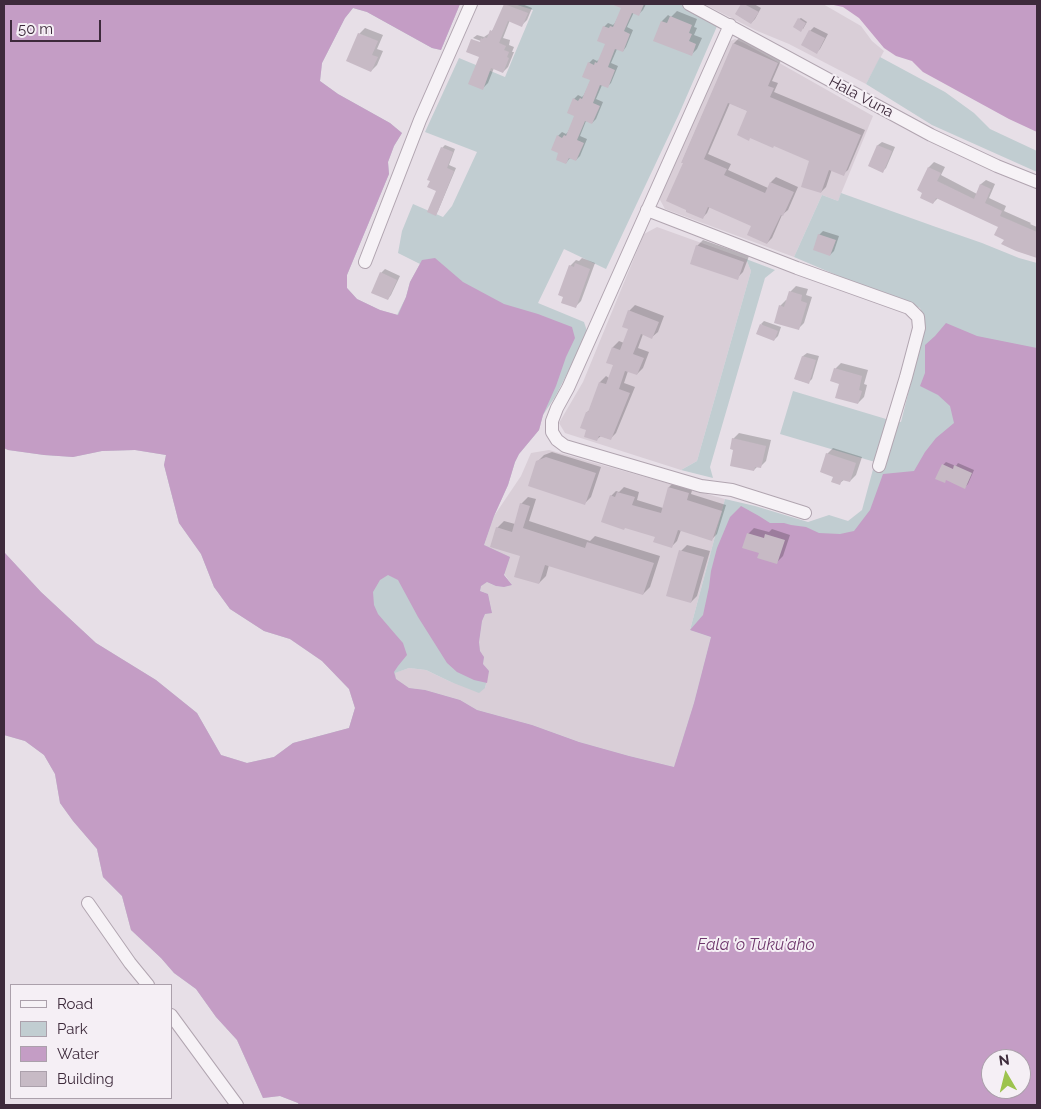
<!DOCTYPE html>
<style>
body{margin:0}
#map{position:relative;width:1041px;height:1109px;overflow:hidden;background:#e7dfe7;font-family:Raleway,sans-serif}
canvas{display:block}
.frame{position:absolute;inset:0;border:5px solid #3d2a3b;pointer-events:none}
.legend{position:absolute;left:10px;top:984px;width:162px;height:115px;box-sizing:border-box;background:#f5eff5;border:1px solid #aba0ab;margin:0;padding:6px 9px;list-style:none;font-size:15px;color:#3d2a3b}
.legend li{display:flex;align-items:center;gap:10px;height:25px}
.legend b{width:25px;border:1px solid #aba0ab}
.north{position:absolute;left:981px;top:1049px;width:50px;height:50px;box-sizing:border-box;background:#f5eff5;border:1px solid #aba0ab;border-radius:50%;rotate:352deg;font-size:14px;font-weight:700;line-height:20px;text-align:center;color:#3d2a3b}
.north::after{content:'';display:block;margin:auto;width:18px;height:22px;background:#9dc34e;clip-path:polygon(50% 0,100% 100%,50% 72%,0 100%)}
.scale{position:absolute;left:10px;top:20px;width:91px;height:22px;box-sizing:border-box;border:2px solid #3d2a3b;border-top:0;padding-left:6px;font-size:15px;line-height:18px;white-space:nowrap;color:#3d2a3b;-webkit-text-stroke:4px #f5eff5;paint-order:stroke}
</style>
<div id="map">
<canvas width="1041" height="1109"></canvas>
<div class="frame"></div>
<ul class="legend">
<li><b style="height:6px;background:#f6f2f6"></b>Road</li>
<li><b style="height:14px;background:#c1cdd1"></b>Park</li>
<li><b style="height:14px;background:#c49dc5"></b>Water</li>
<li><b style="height:14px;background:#c7bac5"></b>Building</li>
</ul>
<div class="north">N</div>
<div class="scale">50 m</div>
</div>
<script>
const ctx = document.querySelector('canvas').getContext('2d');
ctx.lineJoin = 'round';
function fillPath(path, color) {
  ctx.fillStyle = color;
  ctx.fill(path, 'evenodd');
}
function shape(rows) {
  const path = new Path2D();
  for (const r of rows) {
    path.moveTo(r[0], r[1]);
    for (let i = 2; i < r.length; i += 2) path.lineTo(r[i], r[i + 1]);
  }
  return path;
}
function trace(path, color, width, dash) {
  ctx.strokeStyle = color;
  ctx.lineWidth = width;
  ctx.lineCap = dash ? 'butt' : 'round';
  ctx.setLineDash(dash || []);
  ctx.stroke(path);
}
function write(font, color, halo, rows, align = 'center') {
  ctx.font = font + ' Raleway,sans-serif';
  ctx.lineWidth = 4;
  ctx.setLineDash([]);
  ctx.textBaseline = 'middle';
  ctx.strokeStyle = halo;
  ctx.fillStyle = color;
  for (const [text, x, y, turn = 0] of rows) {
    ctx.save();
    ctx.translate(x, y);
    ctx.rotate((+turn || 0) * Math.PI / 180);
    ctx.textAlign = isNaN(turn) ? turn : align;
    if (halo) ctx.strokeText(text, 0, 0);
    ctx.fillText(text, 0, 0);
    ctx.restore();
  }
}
const built = shape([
 [704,4,823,4,861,26,872,41,884,51,866,84,789,44,755,30],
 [735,39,744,43,873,116,838,201,822,195,794,257,665,209,659,198,726,43],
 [657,227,746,259,751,271,697,461,681,470,565,433,559,423,583,382,644,234],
 [549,450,645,477,725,499,690,630,711,637,694,703,674,767,629,756,579,742,532,725,477,710,460,700,425,690,409,688,396,679,394,673,409,668,426,670,451,682,485,688,489,671,483,664,484,657,480,651,479,642,482,621,485,614,492,612,488,594,480,591,481,585,487,582,496,586,504,587,512,585,484,545,494,516,521,476,531,453]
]);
const green = shape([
 [130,4,460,4,441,50,432,48,367,12,353,8,345,18,322,63,320,81,338,94,390,123,402,133,394,146,388,162,389,174,347,275,347,288,357,299,380,310,397,315,406,297,410,282,420,264,398,253,402,231,413,204,443,217,452,206,477,152,425,132,459,58,505,77,533,10,514,4,680,4,718,24,679,114,606,269,564,249,538,303,584,322,587,331,569,370,555,397,543,415,539,430,519,454,515,462,508,485,494,516,484,545,510,557,504,575,512,585,504,587,496,586,487,582,481,586,480,591,488,594,492,613,485,614,482,621,479,642,480,651,484,657,483,664,489,671,485,688,479,693,451,682,426,670,409,668,395,673,396,679,409,688,425,690,460,700,477,710,532,725,579,742,629,756,674,767,694,703,711,637,690,630,725,499,755,506,808,522,829,515,848,521,862,510,875,462,780,434,793,391,886,419,901,422,923,334,924,321,920,308,862,286,794,257,822,195,838,201,841,193,936,227,982,243,1019,258,1037,263,1037,869,283,930,299,1105,298,1103,280,1096,263,1098,237,1040,216,1017,196,989,174,973,161,958,131,930,122,896,103,877,97,849,73,821,60,803,55,774,44,755,25,741,4,735,4,552,41,592,96,643,156,680,197,713,221,755,247,763,274,757,293,743,349,728,355,708,349,689,322,661,290,639,264,631,230,609,214,587,201,554,179,523,164,465,166,455,135,450,102,451,73,457,44,455,8,450,4,448,436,413],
 [880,57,945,92,974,113,990,129,1037,151,1037,172,932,125,866,84],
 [746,259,775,270,765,278,710,467,713,478,681,470,697,461,751,271]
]);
const water = shape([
 [4,4,460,4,441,50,432,48,367,12,353,8,345,18,322,63,320,81,338,94,390,123,402,133,394,146,388,162,389,174,347,275,347,288,357,299,380,310,398,315,406,297,410,282,422,260,435,258,463,282,504,304,538,314,572,327,575,338,566,357,556,386,543,415,539,430,519,454,515,462,508,485,494,516,484,545,510,557,504,575,512,585,504,587,496,586,487,582,481,586,480,591,488,594,492,613,485,614,482,621,479,642,480,651,484,657,483,664,489,671,487,683,474,680,457,672,447,663,418,617,398,580,388,575,380,580,373,592,374,605,378,614,396,635,403,643,407,655,398,666,394,672,396,679,409,688,425,690,460,700,477,710,532,725,579,742,629,756,674,767,694,703,711,637,690,630,703,615,709,587,711,571,717,548,730,517,741,506,759,516,770,523,784,523,791,525,806,527,819,533,840,534,854,531,870,510,883,474,914,471,925,452,936,438,954,423,950,406,938,395,920,386,925,373,925,345,935,336,946,323,977,336,1037,348,1037,1105,299,1105,298,1103,280,1096,263,1098,237,1040,216,1017,196,989,174,973,161,958,131,930,122,896,103,877,97,849,73,821,60,803,55,774,44,755,25,741,4,735,4,552,41,592,96,643,156,680,197,713,221,755,247,763,274,757,293,743,349,728,355,708,349,689,322,661,290,639,264,631,230,609,214,587,201,554,179,523,164,465,166,455,135,450,102,451,73,457,44,455,8,450,4,448],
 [991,1059,1021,1059,1021,1089,991,1089],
 [829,4,1037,4,1037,132,1009,119,923,72,912,61,896,56,884,48,859,18,843,7]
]);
const shadow = shape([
 [506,4,522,4,532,8,527,20,522,25,510,20,503,38,510,40,509,45,514,47,512,52,514,52,508,67,503,72,494,68,488,83,483,88,470,83,481,56,468,51,473,39,473,41,485,46,486,43,473,38,477,35,484,37,490,33,496,26],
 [615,4,646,4,643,10,639,14,634,12,627,27,633,30,626,47,623,51,617,49,611,63,618,66,611,83,607,87,602,85,596,99,603,102,596,119,592,123,586,121,580,136,587,139,580,156,576,160,570,158,566,163,560,153,558,136,562,132,566,134,568,132,576,115,574,99,578,95,582,97,584,95,591,80,589,63,593,59,597,61,600,59,607,43,604,27,608,23,613,25,615,23,623,7],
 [743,4,754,4,761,8,755,19,751,23,736,14],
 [677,11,697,19,694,27,697,28,694,35,702,38,697,49,691,55,655,40,662,21,668,15,671,17],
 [801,18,807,22,803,29,799,19],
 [814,27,828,34,820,49,817,52,810,31],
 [365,28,383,35,377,49,383,51,377,65,371,71,359,34],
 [739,38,782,58,772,81,778,83,774,92,865,130,848,170,843,174,832,169,826,187,821,192,811,161,748,111,730,103,708,154,731,164,728,170,768,188,771,182,776,177,798,187,788,210,782,215,772,238,767,243,753,226,710,206,707,213,702,218,684,163,682,162,734,43],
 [882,142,895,147,886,168,883,171,870,166,878,145],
 [445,145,455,149,449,165,456,168,438,211,435,214,437,190,431,180,442,148],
 [934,162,945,167,941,175,977,194,981,184,986,180,995,184,989,198,1006,206,1004,211,1031,223,1030,224,1037,227,1037,257,1017,250,1005,239,1000,227,938,198,933,203,924,192,919,190,929,167],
 [823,231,839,236,834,251,830,255,819,235],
 [703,240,749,256,743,272,737,278,697,246],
 [582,258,595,263,581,301,575,307,570,266,576,260,579,261],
 [385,269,400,276,391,295,388,299,381,273],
 [796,286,808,289,806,295,812,297,804,323,798,329,780,306,786,300,788,300,790,292],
 [635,305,664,316,658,332,652,337,643,334,638,348,649,352,643,368,637,374,628,371,624,383,635,387,616,433,610,439,601,436,596,440,587,412,590,410,600,382,606,376,609,378,614,365,608,362,613,347,619,341,624,343,630,328,629,311],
 [764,321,781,327,778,336,774,340,761,324],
 [807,353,819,356,812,379,808,383,795,379,803,356],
 [841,363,868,370,864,384,867,385,864,397,858,403,835,369],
 [739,433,771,440,766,461,760,467,758,466,754,470,735,449,733,439],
 [833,448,862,457,856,475,850,481,845,479,840,483,835,476,827,454],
 [552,452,601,467,591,497,585,503,537,462,544,455],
 [946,462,956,466,958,463,974,470,968,484,965,487,943,465],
 [674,482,693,487,691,494,726,505,717,534,712,539,681,530,677,541,672,546,656,536,611,496,616,491,619,492,624,487,639,492,637,500,663,508,669,487],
 [528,497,536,499,529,521,590,541,595,536,660,556,650,587,643,594,549,565,546,576,539,583,522,556,497,528,504,521,515,524,521,504],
 [754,528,769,532,772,529,790,535,783,556,777,562,760,552,748,534],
 [687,545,710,551,697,596,691,602,681,551]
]);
const building = shape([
 [504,4,528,13,522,27,508,21,499,43,506,46,504,50,509,52,507,57,509,58,503,73,491,68,483,90,468,84,479,57,466,52,471,39,480,42,481,38,483,39,484,37,487,38,490,30,492,31],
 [611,4,644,4,639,16,632,13,624,31,630,34,623,52,615,49,608,67,615,70,608,88,600,85,593,103,600,106,592,124,585,121,577,140,584,143,576,161,569,158,566,164,556,160,558,153,551,150,557,135,562,138,564,135,566,136,574,116,567,113,573,98,578,101,580,98,582,99,590,80,582,77,588,62,594,65,595,62,597,63,605,44,597,41,603,26,609,28,610,26,613,27,621,8],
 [741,4,744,4,759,12,751,24,735,14],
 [670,16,692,25,689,33,692,34,689,41,696,44,692,56,653,41,661,21,667,23],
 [798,18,806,23,801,32,793,27],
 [809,30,825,38,817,54,801,45],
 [358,33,378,41,372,55,378,57,371,72,346,61],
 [733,43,778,63,768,86,774,88,770,97,861,135,844,176,829,170,821,193,801,187,809,161,774,146,773,148,750,138,749,141,737,135,747,111,728,103,704,159,727,169,724,175,765,193,770,182,794,192,783,216,781,215,767,244,747,235,751,226,708,207,703,219,686,212,686,210,666,201,683,163,681,163],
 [877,145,892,151,883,173,868,166],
 [441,147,453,152,447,168,454,171,436,216,427,212,436,191,427,187,430,181,427,180],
 [928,167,941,173,937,181,974,199,980,184,991,189,985,203,1002,211,1000,216,1037,232,1037,258,1016,251,1001,244,1004,240,994,235,998,227,936,198,933,204,920,198,922,193,917,190],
 [818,234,836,240,830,256,813,250],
 [696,245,744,262,738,280,690,264],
 [575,263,590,269,576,308,561,303,563,297,558,295,569,265,574,267],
 [380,272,397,280,388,300,371,293],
 [789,291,802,295,801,301,807,303,799,330,774,323,779,305,784,307],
 [628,310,659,322,652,339,641,334,633,354,644,358,637,375,625,371,619,389,630,393,611,440,599,436,597,441,584,437,586,430,580,428,586,412,588,412,599,382,606,384,613,365,606,363,612,347,620,350,628,329,622,327],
 [760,324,778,331,774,341,756,334],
 [802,356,816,360,809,384,794,379],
 [834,368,862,376,859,390,862,391,858,404,835,398,839,384,830,381],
 [732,438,766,446,761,468,755,467,754,471,730,466,733,450,730,449],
 [826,453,856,463,850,482,842,480,840,485,831,482,833,477,820,472],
 [546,457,596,473,585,505,528,486,536,461],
 [942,464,953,469,954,465,972,473,965,489,946,480,945,483,935,479],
 [668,487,689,493,687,500,722,511,712,541,678,530,672,548,653,542,655,537,625,528,624,530,601,522,610,495,615,497,617,492,635,497,632,505,661,513],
 [520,503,530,506,523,528,585,548,587,542,654,563,643,595,545,565,539,584,514,577,520,556,490,547,496,527,512,532],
 [747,533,764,538,765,534,785,540,777,564,757,558,759,553,742,548],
 [679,550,704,557,691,603,666,596]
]);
const minor = shape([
 [689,4,931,135,997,166,1037,182],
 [730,25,568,388,557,408,552,421,552,432,557,440,565,446,701,486,732,490,805,513],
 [647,210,797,268,909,308,918,317,919,328,906,377,879,466],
 [365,262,420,120,471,4],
 [88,903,130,963,148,985],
 [171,1015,237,1105]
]);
const streetNames = [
 ["Hala Vuna",861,97,28]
];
const waterNames = [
 ["Fala 'o Tuku'aho",756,945]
];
fillPath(built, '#d9ced7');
fillPath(green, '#c1cdd1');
fillPath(water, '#c49dc5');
fillPath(shadow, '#0003');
fillPath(building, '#c7bac5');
trace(minor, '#b1a5b0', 14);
trace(minor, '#f6f2f6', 12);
write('15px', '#3d2a3b', '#f5eff5', streetNames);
write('italic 16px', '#6e376c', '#f5eff5', waterNames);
</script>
